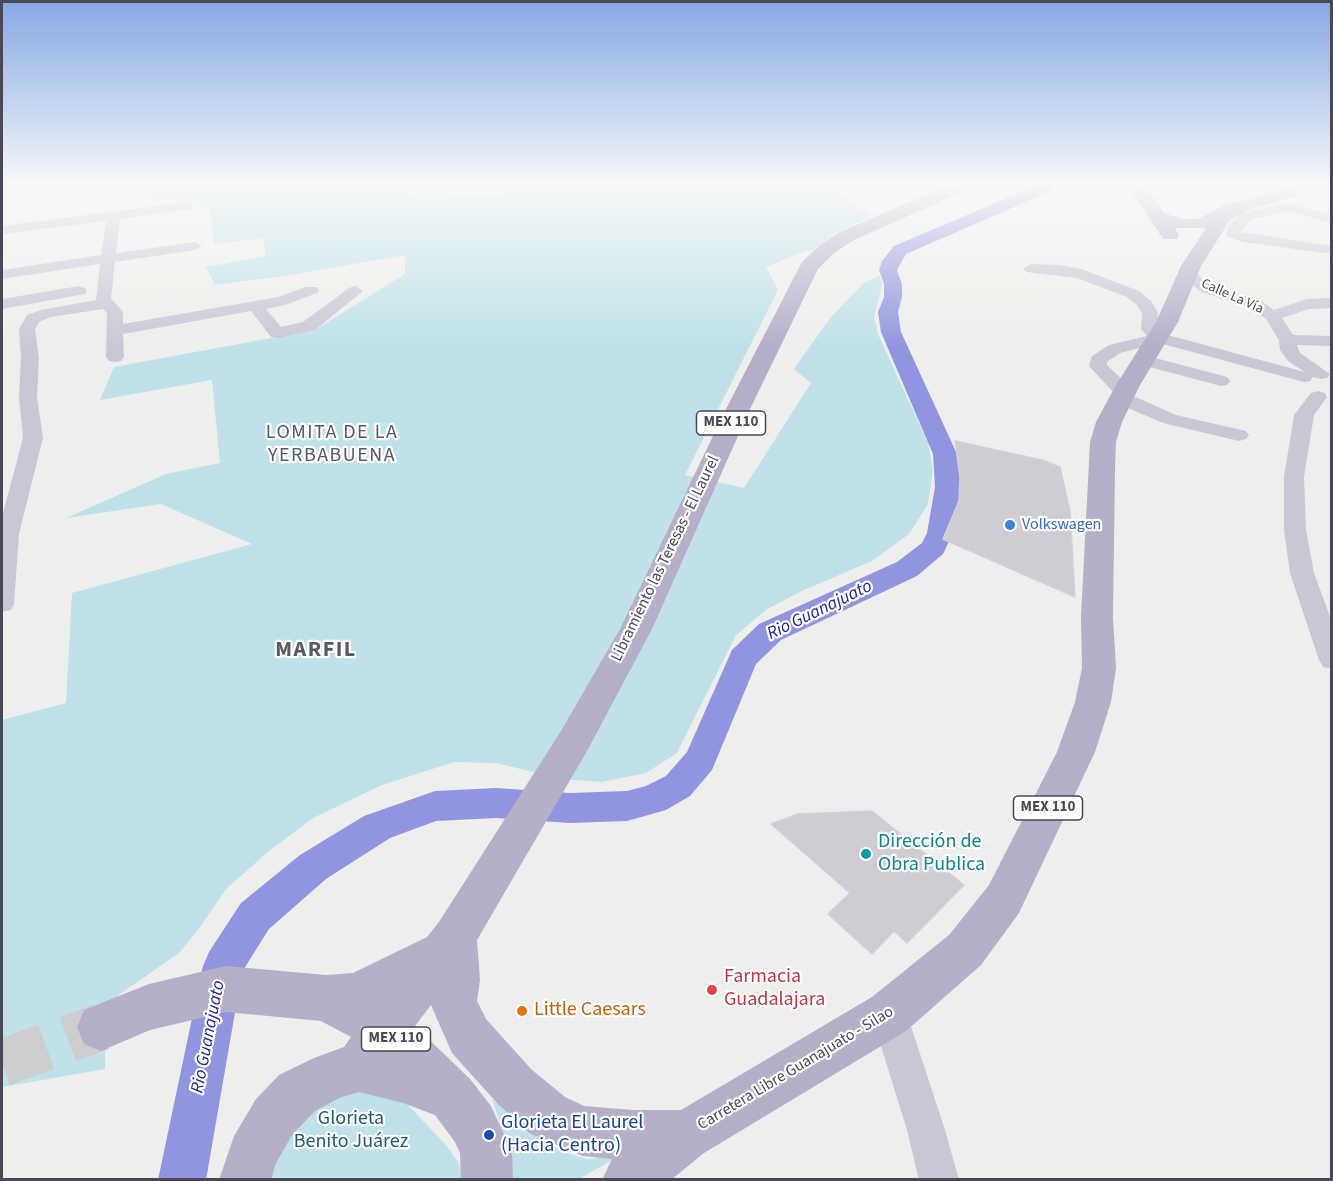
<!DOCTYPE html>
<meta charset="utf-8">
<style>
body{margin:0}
#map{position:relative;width:1333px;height:1181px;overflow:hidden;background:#eeeeec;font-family:"Source Sans 3",sans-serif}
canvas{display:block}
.frame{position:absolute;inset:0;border:3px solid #4a4757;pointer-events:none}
</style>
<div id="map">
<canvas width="1333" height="1181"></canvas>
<div class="frame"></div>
</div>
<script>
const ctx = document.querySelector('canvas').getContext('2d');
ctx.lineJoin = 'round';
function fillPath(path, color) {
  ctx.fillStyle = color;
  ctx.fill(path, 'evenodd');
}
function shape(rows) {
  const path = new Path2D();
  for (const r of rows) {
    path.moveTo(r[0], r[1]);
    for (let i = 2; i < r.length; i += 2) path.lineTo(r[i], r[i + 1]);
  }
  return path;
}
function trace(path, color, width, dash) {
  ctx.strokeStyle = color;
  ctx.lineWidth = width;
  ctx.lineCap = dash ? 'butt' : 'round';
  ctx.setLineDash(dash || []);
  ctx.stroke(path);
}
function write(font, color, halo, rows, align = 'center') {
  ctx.font = font + ' "Source Sans 3",sans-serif';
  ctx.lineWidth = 4.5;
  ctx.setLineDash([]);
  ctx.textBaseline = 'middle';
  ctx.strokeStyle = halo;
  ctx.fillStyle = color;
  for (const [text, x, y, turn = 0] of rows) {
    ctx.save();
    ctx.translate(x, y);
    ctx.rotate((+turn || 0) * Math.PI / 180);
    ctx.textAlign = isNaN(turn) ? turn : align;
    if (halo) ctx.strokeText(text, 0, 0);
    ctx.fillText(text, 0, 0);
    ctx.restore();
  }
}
const green = shape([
 [150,183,399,183,418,200,502,195,524,183,823,183,869,214,868,218,834,234,812,251,805,251,766,267,778,290,685,475,744,488,811,383,794,369,831,317,864,283,880,275,882,284,874,317,878,334,928,443,933,470,928,504,909,534,872,561,804,590,767,609,736,635,677,753,646,773,602,782,562,779,496,763,454,762,382,785,313,818,269,851,226,889,198,930,179,953,120,994,105,1010,105,1069,2,1087,2,720,66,703,72,593,252,544,161,504,66,518,166,474,220,463,212,380,100,400,114,367,315,330,405,274,405,255,290,275,215,285,206,267,266,256,263,238,214,244,210,209,198,203,151,199],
 [341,1083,406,1103,446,1145,458,1162,464,1179,260,1180,261,1167],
 [492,1099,562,1152,587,1159,619,1156,579,1179,511,1179,510,1155]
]);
const river = shape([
 [1042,183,1058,183,1053,190,906,254,897,270,902,284,902,297,898,312,901,332,957,454,961,487,953,533,943,554,917,576,781,640,756,664,712,770,690,796,666,810,627,821,570,823,496,818,436,821,390,838,326,879,269,929,242,972,206,1180,158,1180,203,966,209,952,241,903,300,855,364,816,435,791,496,788,570,793,627,791,646,786,666,776,687,752,732,650,759,624,897,562,922,543,927,533,935,487,933,454,881,332,878,312,884,297,884,284,879,270,882,261,894,246,1042,183]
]);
const building = shape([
 [955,441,1042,460,1060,467,1070,511,1075,597,943,539,959,501,960,477,955,441],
 [872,811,964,885,907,943,894,931,872,954,828,914,850,893,771,824,798,814,872,811]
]);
const majorTunnel = shape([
 [2,1063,101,1027]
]);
const minor = shape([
 [34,183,71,183,65,187,2,195,2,187,34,183],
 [186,202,191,203,193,206,191,209,120,219,116,253,195,242,202,246,195,250,115,262,111,298,123,312,123,324,278,297,305,287,317,287,319,290,317,293,288,304,266,309,281,327,303,322,349,288,355,286,363,291,315,330,277,338,271,337,251,311,123,334,124,357,121,361,115,362,109,361,106,357,107,313,103,309,51,317,39,322,35,329,39,358,37,397,43,438,19,534,14,604,11,610,2,612,2,517,23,438,19,397,21,358,19,329,27,315,41,310,96,300,100,264,2,279,2,270,101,255,106,221,2,234,2,226,186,202],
 [1288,203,1332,215,1332,223,1288,211,1252,219,1240,232,1332,246,1332,254,1243,242,1228,237,1226,234,1228,226,1242,213,1288,203],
 [1031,264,1060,265,1081,269,1139,291,1152,302,1158,313,1157,328,1164,334,1305,372,1288,361,1280,350,1279,340,1266,319,1249,307,1201,292,1179,273,1182,270,1192,270,1213,286,1261,301,1274,310,1307,299,1332,298,1332,308,1309,309,1282,318,1293,335,1332,336,1332,346,1297,345,1300,353,1330,374,1327,378,1321,379,1313,377,1310,381,1304,382,1159,343,1120,353,1107,362,1107,365,1131,388,1133,392,1131,395,1176,415,1246,431,1249,435,1246,439,1239,441,1163,423,1114,402,1112,398,1115,394,1089,366,1092,356,1109,345,1147,336,1141,329,1142,313,1137,305,1127,297,1077,278,1026,272,1023,269,1031,264],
 [79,286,85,288,87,291,85,294,2,309,2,299,79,286],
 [1144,355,1227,377,1230,381,1227,385,1221,386,1138,364,1135,360,1138,356,1144,355],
 [1318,391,1325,393,1327,397,1314,415,1304,477,1306,530,1314,573,1332,622,1332,669,1323,667,1319,660,1290,573,1284,530,1284,477,1294,415,1311,393,1318,391],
 [889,996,902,1001,907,1014,945,1130,959,1180,919,1180,907,1130,871,1014,876,1001,889,996]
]);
const major = shape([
 [953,183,975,183,973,187,854,240,834,253,818,269,750,409,652,629,587,751,477,940,480,980,477,1001,486,1019,531,1069,565,1097,584,1106,633,1110,681,1110,872,997,949,935,989,885,1057,752,1075,702,1082,668,1081,617,1090,442,1096,422,1116,385,1156,322,1181,266,1206,228,1175,228,1179,235,1177,239,1163,239,1126,183,1143,183,1164,213,1181,219,1198,219,1223,206,1283,189,1286,186,1286,183,1302,183,1303,187,1295,197,1250,209,1230,220,1201,266,1178,322,1140,385,1122,422,1116,442,1115,467,1113,617,1116,668,1111,702,1095,752,1019,913,981,965,906,1031,704,1153,671,1180,602,1180,612,1159,583,1156,529,1133,497,1103,452,1053,431,1005,415,1026,470,1079,491,1106,512,1152,513,1180,461,1180,460,1153,455,1142,435,1115,403,1103,359,1092,339,1098,315,1111,292,1135,276,1163,271,1180,219,1180,234,1136,256,1099,279,1075,314,1058,344,1047,351,1037,321,1021,226,1012,150,1030,101,1051,84,1044,77,1027,84,1010,149,984,226,966,326,975,353,973,427,937,439,922,561,731,620,629,726,409,802,262,820,245,840,232,953,183]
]);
const markers = [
 [1010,525,6,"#3f7fe0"],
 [866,854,6,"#0f9aa8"],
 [712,990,6,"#e0444e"],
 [522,1011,6,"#e8710a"],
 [489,1135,6,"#1a4fb4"]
];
const farStreetnames = [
 ["Calle La Vía",1232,297,24]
];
const shields = [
 [731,423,69],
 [1048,808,69],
 [396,1039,69]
];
const shieldNames = [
 ["MEX 110",731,423],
 ["MEX 110",1048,808],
 ["MEX 110",396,1039]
];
const shopNames = [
 ["Volkswagen",1022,525]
];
const streetNames = [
 ["Libramiento las Teresas - El Laurel",666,559,-64],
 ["Carretera Libre Guanajuato - Silao",796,1069,-31]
];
const waterNames = [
 ["Rio Guanajuato",820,611,-26],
 ["Rio Guanajuato",209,1037,-79]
];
const quarterNames = [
 ["LOMITA DE LA",332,434],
 ["YERBABUENA",332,457]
];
const nearCulturenames = [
 ["Dirección de",878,843],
 ["Obra Publica",878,866]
];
const nearHealthnames = [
 ["Farmacia",724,978],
 ["Guadalajara",724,1001]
];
const nearFoodnames = [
 ["Little Caesars",534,1011]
];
const nearParknames = [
 ["Glorieta",351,1120],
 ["Benito Juárez",351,1143]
];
const nearTransitnames = [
 ["Glorieta El Laurel",501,1124],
 ["(Hacia Centro)",501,1147]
];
const districtNames = [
 ["MARFIL",316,651]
];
fillPath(green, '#bfe2e8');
fillPath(river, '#9195df');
fillPath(building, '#cfccd3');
trace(building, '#d3d1d7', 1.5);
trace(majorTunnel, '#cdcdce', 47, [47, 23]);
fillPath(minor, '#cac7d5');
fillPath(major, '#b5afc8');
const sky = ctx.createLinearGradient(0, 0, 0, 348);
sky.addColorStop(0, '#85a8e4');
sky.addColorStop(0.53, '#f7f7f6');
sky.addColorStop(1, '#f7f7f600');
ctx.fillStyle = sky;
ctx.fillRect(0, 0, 1333, 348);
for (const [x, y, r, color] of markers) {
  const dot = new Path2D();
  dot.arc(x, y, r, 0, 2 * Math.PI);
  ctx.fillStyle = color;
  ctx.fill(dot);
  trace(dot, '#fff', 2);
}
write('14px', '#4a4757', '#fff', farStreetnames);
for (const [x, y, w] of shields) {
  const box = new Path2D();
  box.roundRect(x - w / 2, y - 12, w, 24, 4.5);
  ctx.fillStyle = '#fff';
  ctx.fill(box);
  trace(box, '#4a4757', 1.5);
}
write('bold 15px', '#4a4757', null, shieldNames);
write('16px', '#366cbe', '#fff', shopNames, 'left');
write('16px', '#4a4757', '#fff', streetNames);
write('italic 18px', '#1d2393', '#fff', waterNames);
ctx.letterSpacing = '1.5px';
write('20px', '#5b5960', '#fff', quarterNames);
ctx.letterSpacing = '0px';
write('20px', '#0d838f', '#fff', nearCulturenames, 'left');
write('20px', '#be3a42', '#fff', nearHealthnames, 'left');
write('20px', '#c56008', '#fff', nearFoodnames, 'left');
write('20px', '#225b6e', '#fff', nearParknames);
write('20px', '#164399', '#fff', nearTransitnames, 'left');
ctx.letterSpacing = '1.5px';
write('bold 22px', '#5b5960', '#fff', districtNames);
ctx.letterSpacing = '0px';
</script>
